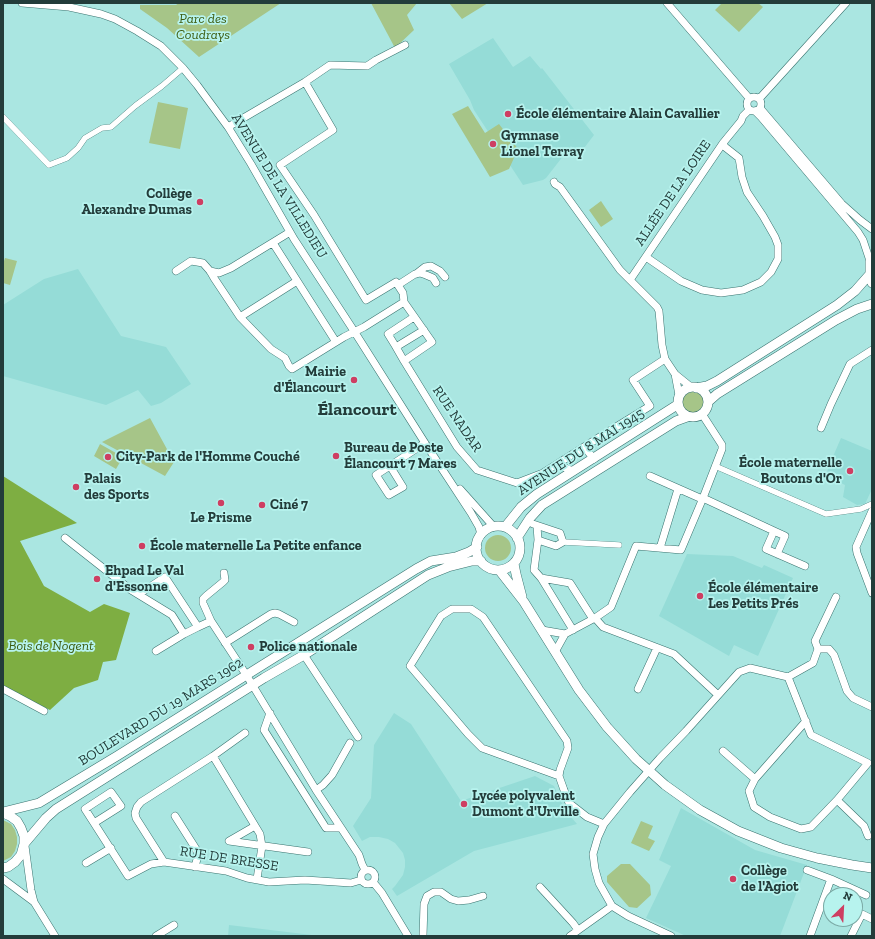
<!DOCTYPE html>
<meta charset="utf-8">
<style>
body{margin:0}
#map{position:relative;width:875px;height:939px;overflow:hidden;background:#aae6e1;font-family:"Zilla Slab",serif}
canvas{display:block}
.frame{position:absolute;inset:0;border:4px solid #233c3a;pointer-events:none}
.north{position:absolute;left:823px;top:887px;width:40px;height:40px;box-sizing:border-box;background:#b7f3ee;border:1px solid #7caaa6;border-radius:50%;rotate:24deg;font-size:11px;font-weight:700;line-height:16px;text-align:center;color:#233c3a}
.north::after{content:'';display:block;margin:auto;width:14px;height:18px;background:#ce3e62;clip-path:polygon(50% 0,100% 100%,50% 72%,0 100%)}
</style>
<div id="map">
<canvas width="875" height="939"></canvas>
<div class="frame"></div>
<div class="north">N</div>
</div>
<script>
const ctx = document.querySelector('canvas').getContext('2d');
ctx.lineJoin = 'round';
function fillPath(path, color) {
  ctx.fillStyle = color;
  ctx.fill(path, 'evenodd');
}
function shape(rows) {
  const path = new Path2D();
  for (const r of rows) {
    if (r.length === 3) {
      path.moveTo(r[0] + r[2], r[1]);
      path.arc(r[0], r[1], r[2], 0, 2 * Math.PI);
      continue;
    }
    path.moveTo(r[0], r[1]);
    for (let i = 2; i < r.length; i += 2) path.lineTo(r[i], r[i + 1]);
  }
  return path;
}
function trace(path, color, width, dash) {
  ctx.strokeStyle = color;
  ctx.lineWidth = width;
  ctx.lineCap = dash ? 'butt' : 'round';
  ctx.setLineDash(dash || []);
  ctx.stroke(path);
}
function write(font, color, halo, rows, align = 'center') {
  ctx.font = font + ' "Zilla Slab",serif';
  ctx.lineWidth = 3.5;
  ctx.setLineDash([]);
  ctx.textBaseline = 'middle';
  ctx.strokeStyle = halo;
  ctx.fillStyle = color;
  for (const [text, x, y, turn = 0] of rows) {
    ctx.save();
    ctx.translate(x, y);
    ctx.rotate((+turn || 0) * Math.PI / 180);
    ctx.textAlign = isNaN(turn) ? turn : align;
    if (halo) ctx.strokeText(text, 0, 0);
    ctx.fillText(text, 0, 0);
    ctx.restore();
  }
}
const built = shape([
 [493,38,513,67,530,56,541,69,542,68,594,135,578,156,571,146,546,178,543,180,523,185,474,110,470,100,449,64],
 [78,269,121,336,166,347,191,384,161,403,151,406,138,390,106,405,3,376,3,305,44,279],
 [841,438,872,451,872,489,865,504,857,505,843,497,845,485,833,479,827,474,828,468],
 [687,554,733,556,762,568,764,565,793,578,758,656,734,645,729,656,659,616],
 [394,713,411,724,461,801,535,776,554,786,565,810,577,824,474,851,397,896,392,889,395,886,403,875,405,867,405,860,403,853,395,843,388,839,379,837,370,837,362,841,353,826,371,798,374,745],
 [681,808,755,850,807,865,780,936,686,936,646,918,671,866,659,860],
 [229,925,320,936,228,936]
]);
const green = shape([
 [179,3,281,3,199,57,167,28,140,9,140,5,176,5],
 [371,3,417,3,407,15,414,30,395,48],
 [449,3,488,3,462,19],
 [722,3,758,3,763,7,739,32,715,10],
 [158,102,188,108,180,149,149,143],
 [468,106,485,133,499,124,518,149,509,169,490,177,452,114],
 [601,201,613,219,601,227,589,210],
 [5,258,17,261,10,285,3,283,3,264],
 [693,403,11],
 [150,418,174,462,165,476,102,442],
 [100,444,123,457,116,469,94,456],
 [498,548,13],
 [3,820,11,824,15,830,17,837,17,844,15,851,11,857,3,861],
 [641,821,653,826,648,838,655,841,649,851,631,843],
 [621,864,630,864,650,885,651,895,637,908,629,907,607,882,607,876]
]);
const forest = shape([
 [3,476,77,523,20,541,44,586,90,612,104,604,130,613,116,660,103,662,98,680,74,688,50,710,3,687]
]);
const pedestrian = shape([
 [3,117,49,165,67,158,78,148,85,138,102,128,111,127,135,106,162,86,183,68],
 [715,466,826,514,861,509,872,504],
 [563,542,619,545]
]);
const minor = shape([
 [22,3,69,7,101,14,115,19,137,31,161,46,183,68,197,85,228,127,251,164,294,239,354,331,425,443,471,513,479,527,481,535],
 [667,3,749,98],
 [305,82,333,130,280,165,314,215,366,300,396,282,403,293,404,302,432,342,404,361,396,347],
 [754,104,7],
 [759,99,846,3],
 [760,108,842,204,860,220,872,229],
 [755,111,761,117,858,232,863,240,870,261],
 [228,127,305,82,330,65,367,66,376,60,405,45],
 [554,182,555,184,560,187,620,270,657,307,659,311,662,345,665,359,675,374,691,387],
 [273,243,336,342],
 [646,257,681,281,702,290,721,293,743,290,761,282,771,272,778,259,778,245,775,237,763,216,747,192,742,177,739,158,725,147,723,143],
 [176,271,191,261,203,263,210,271,214,278,240,317,271,349,285,358,289,366,292,369,344,337,364,327,404,302],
 [210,271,219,273,231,268,290,232],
 [416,274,425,267,431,266,440,271,445,277],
 [630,280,723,143,741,121,743,116,749,110],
 [398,285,415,274,420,273,426,275,433,278,436,283],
 [240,317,297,281],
 [414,317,388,334,396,347,424,330],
 [404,361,457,447,477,470,517,483,543,473,595,440,650,406,633,380,665,359],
 [675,374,679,395],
 [702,414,722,445,722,449,703,498,774,531,766,549,805,566],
 [821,428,831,404,850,364,872,350],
 [581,450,585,448,594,459],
 [562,463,558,465,573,471],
 [390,466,403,487,389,495,376,475,425,443],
 [650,476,702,499],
 [460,489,494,527],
 [872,511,856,547,857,553,872,593],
 [533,524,560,533,563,542,556,546,538,540],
 [537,526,538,540,534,570,541,578,570,583,593,619],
 [774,531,785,536,777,554],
 [65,538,131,590,172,615,184,634,198,627],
 [660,548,678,489],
 [224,573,225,580,223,582,206,596,203,599,203,603,211,621,247,676,316,790,359,855,362,864,365,870],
 [541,578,573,630],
 [139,594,165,577,198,627,211,621],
 [595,618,603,627,674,654,718,695],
 [542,630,565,634],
 [225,643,271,614,275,613,279,614,294,622],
 [818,649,829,649,834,655,847,691,853,698,872,707],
 [156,651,184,634],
 [555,652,565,634,595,618,611,607,636,546,681,550,703,498],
 [304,655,358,737],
 [788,677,811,735,868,763,837,800,811,827,801,829,770,817,754,807,749,791,755,779,806,721],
 [788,677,813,663,818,649,815,641,836,597],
 [3,689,44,711],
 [638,689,657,648],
 [270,713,264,730,326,828,340,828],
 [723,751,755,779],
 [213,756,245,733],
 [559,776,482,748,468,734,410,666,441,616,452,609,471,609,483,617,567,741,568,748,560,770,559,776,564,790,569,803,587,817,604,824],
 [316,790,323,785,332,775,350,743],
 [837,800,864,826,868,836],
 [175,816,196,849,198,855,195,867],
 [94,823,121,806,111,792,85,809,128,876,151,864,164,862,226,871,247,878,269,882,305,880,351,883,361,880],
 [255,826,229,841,308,852],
 [25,846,31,890,34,902,55,936],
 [164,862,136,818,135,813,137,807,141,802,213,756,260,834,262,846,257,879],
 [86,863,111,848],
 [368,877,7],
 [807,870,831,879],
 [3,879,34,902],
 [373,882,382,893,408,936],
 [540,887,573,923,578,930],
 [156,936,174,925],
 [423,936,424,904,427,896,434,892,441,892,451,899,458,901,469,900,483,896],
 [570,936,612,906],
 [671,936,628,916,612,906,599,883,595,869,593,854,598,837,604,824,630,792,660,758,686,731,739,672,750,668,788,677],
 [810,936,831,879,866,895],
 [851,936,862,914,872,919]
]);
const tertiary = shape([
 [872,259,870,261,870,274,872,283],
 [693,402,15],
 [696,388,707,386,717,381,837,305,855,291,870,274],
 [708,402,717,394,836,320,857,309,872,304],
 [498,548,22],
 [505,527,521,507,537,494,677,405],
 [517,538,530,518,542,505,676,421,687,417],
 [514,564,516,574,522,597],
 [499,570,524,602,579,690,607,727,636,759,665,785,700,810,738,831,781,848,817,858,852,865,872,868],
 [3,812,39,803,117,756,416,569,431,561,456,557,469,552,477,547],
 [3,813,10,816,17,821,21,828,24,836,24,844,21,855,15,862,8,867,3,868],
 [24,844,46,818,56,809,264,678,304,655,428,575,448,567,472,561,481,561]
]);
const markers = [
 [508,114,4,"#ce3e62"],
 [493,144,4,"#ce3e62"],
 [200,202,4,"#ce3e62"],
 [354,380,4,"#ce3e62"],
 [336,456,4,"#ce3e62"],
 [108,457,4,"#ce3e62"],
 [850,471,4,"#ce3e62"],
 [76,487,4,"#ce3e62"],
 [221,503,4,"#ce3e62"],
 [262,505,4,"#ce3e62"],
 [142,546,4,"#ce3e62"],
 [97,579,4,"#ce3e62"],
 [700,596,4,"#ce3e62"],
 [251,647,4,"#ce3e62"],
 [464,804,4,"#ce3e62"],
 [733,879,4,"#ce3e62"]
];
const parkNames = [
 ["Parc des",203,19],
 ["Coudrays",203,35],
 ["Bois de Nogent",51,646]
];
const poiNames = [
 ["École élémentaire Alain Cavallier",516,114],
 ["Gymnase",501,136],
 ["Lionel Terray",501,152],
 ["Collège",192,194,"right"],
 ["Alexandre Dumas",192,210,"right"],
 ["Mairie",346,372,"right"],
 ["d'Élancourt",346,388,"right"],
 ["Bureau de Poste",344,448],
 ["Élancourt 7 Mares",344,464],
 ["City-Park de l'Homme Couché",116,457],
 ["École maternelle",842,463,"right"],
 ["Boutons d'Or",842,479,"right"],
 ["Palais",84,479],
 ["des Sports",84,495],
 ["Ciné 7",270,505],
 ["Le Prisme",221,518,"center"],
 ["École maternelle La Petite enfance",150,546],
 ["Ehpad Le Val",105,571],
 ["d'Essonne",105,587],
 ["École élémentaire",708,588],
 ["Les Petits Prés",708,604],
 ["Police nationale",259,647],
 ["Lycée polyvalent",472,796],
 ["Dumont d'Urville",472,812],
 ["Collège",741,871],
 ["de l'Agiot",741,887]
];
const streetNames = [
 ["AVENUE DE LA VILLEDIEU",279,186,58],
 ["ALLÉE DE LA LOIRE",673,193,-56],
 ["RUE NADAR",457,419,56],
 ["AVENUE DU 8 MAI 1945",581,452,-33],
 ["BOULEVARD DU 19 MARS 1962",161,712,-32],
 ["RUE DE BRESSE",229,859,9]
];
const districtNames = [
 ["Élancourt",357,410]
];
fillPath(built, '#95dcd7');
fillPath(green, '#a6c588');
fillPath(forest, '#7eae42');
trace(pedestrian, '#39736f', 6);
trace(minor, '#39736f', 8);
trace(tertiary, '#39736f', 10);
trace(pedestrian, '#fff', 5.5);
trace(minor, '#fff', 7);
trace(tertiary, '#fff', 9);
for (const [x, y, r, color] of markers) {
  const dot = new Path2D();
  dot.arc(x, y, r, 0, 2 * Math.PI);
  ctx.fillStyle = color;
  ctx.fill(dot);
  trace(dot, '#b7f3ee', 1.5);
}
write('italic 14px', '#3d5c10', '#b7f3ee', parkNames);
write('bold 14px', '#233c3a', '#b7f3ee', poiNames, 'left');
write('14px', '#233c3a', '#b7f3ee', streetNames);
write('bold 18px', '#233c3a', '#b7f3ee', districtNames);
</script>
